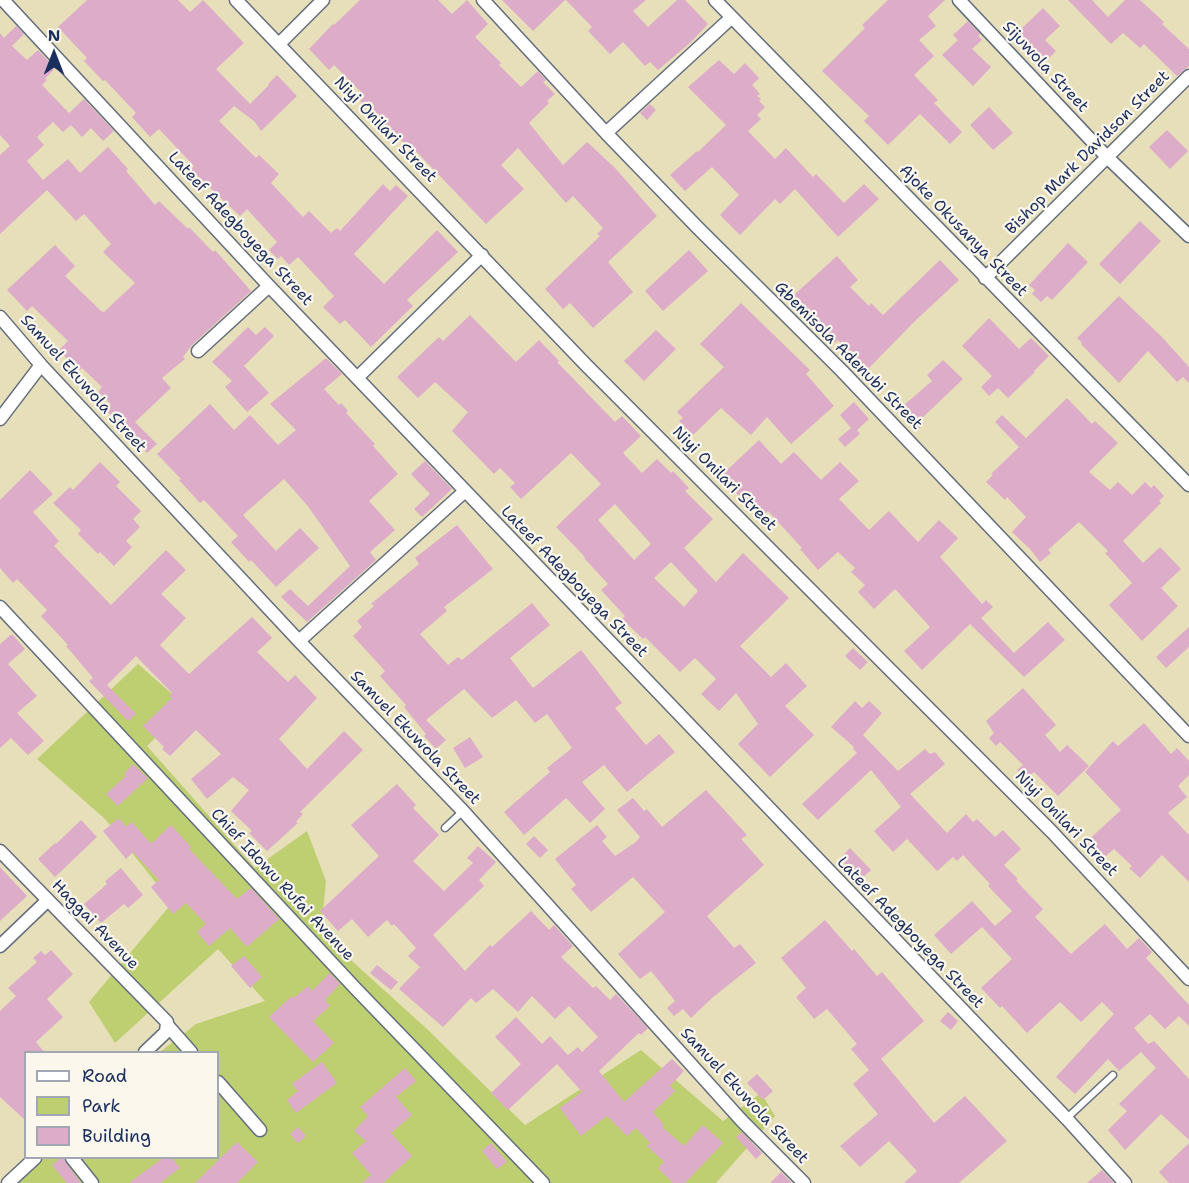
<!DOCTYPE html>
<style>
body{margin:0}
#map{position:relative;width:1189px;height:1183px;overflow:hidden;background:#e7dfba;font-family:"Shantell Sans",sans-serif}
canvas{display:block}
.legend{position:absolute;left:24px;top:1051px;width:195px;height:108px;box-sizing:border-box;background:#fbf7ec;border:2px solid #a1a7b3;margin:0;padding:8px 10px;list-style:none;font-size:18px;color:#1b2f5e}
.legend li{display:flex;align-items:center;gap:12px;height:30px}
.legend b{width:30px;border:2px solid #a1a7b3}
.north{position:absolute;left:24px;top:24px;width:60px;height:60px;-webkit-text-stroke:4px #fbf7ec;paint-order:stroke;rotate:0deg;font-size:16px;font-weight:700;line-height:24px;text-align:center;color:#1b2f5e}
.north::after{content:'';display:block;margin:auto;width:21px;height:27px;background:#1b2f5e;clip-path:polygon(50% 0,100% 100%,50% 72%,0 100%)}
</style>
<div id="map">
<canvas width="1189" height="1183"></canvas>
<ul class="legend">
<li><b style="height:8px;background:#fff"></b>Road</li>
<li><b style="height:16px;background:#becf72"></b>Park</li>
<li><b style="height:16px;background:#ddacc8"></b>Building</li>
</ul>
<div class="north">N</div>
</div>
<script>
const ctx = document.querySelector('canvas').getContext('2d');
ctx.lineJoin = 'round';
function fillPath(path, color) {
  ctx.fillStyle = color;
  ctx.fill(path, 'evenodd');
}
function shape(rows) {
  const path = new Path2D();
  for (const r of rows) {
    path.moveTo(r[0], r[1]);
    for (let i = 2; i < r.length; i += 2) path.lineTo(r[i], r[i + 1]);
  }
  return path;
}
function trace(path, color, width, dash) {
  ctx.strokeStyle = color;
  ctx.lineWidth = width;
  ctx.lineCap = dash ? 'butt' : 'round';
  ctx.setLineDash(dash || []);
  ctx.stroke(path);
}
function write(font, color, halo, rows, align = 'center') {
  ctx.font = font + ' "Shantell Sans",sans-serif';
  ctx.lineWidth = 4.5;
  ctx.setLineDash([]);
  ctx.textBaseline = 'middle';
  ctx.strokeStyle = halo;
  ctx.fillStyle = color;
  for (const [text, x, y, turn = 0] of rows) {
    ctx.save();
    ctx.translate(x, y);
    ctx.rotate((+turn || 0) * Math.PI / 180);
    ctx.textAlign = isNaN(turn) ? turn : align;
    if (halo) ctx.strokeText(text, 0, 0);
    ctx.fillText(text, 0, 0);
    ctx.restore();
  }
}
const green = shape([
 [138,664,187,707,147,746,255,868,307,831,326,881,321,933,427,1029,525,1125,641,1050,723,1121,761,1093,775,1116,716,1183,13,1183,34,1158,218,1158,218,1052,160,1052,196,1024,265,1001,218,949,115,1043,89,1002,172,903,105,819,37,759]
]);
const building = shape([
 [87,0,178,0,190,12,203,0,244,43,216,69,250,104,269,85,268,84,277,75,297,96,261,131,255,122,234,106,219,121,256,158,259,155,279,174,271,183,303,217,309,211,331,233,337,228,340,231,383,184,390,191,396,185,408,196,354,254,384,284,437,230,458,252,407,300,413,306,371,347,345,320,340,324,323,307,334,296,298,257,289,265,281,256,278,259,269,250,277,242,247,209,240,216,191,170,194,166,159,129,150,137,132,117,136,113,105,80,103,81,84,61,87,58,58,27],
 [360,0,438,0,452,14,467,0,488,24,475,37,501,63,499,65,521,87,538,71,546,80,543,82,555,94,547,101,549,103,529,123,563,165,587,142,615,168,657,216,608,262,633,292,593,328,570,303,563,309,545,289,600,236,597,234,603,228,573,196,566,203,518,148,501,165,524,189,486,224,409,144,407,146,360,101,365,96,334,65,329,70,309,49,333,24,334,25],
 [502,0,565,0,533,31],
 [566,0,646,0,633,11,648,27,677,0,685,0,708,24,691,42,658,70,650,62,645,66,623,42,610,54,588,31,592,27],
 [888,0,945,0,928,16,936,26,919,40,934,56,914,75,938,100,934,103,962,132,950,144,920,114,888,145,864,121,869,116,822,71,865,28,862,25],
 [1068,0,1092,0,1108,17,1125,0,1140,0,1164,22,1162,24,1189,49,1189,66,1177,76,1144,44,1140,48,1123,33,1111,44],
 [1043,8,1060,26,1045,40,1056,51,1044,63,1017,33],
 [968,21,980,34,978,36,982,40,972,49,991,67,973,86,942,55,958,40,953,35],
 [16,26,24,34,12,46,27,60,38,50,55,68,45,79,47,80,42,85,69,113,84,99,114,131,103,141,91,128,82,137,71,125,63,132,53,122,37,137,44,145,27,161,43,180,68,159,80,173,108,147,128,169,126,171,155,205,159,201,188,229,189,227,213,252,215,250,251,291,192,345,183,357,185,359,162,378,171,388,135,422,157,444,147,453,105,409,111,404,98,392,102,387,82,368,78,371,59,350,68,341,32,306,27,311,7,290,55,245,75,266,65,276,101,311,104,312,135,283,103,252,111,244,84,214,76,221,47,190,0,234,0,155,10,146,0,135,0,33,4,38],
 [719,60,734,74,745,63,759,78,752,85,760,94,757,96,761,99,759,101,765,107,757,115,761,119,748,131,775,159,786,148,813,177,816,174,844,203,864,184,879,199,838,237,795,189,780,204,775,199,740,235,720,215,739,195,712,167,685,191,670,175,697,151,698,152,726,125,688,87],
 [650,104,656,110,647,120,640,113],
 [989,107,1013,133,993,150,970,125],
 [1167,130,1188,151,1170,169,1149,147],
 [1140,221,1161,241,1120,284,1099,264],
 [1068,243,1088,262,1052,300,1047,296,1041,302,1032,294,1035,290,1029,285],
 [689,250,708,271,663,311,645,291],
 [837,256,858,280,850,287,869,306,871,303,883,315,940,260,959,280,915,321,866,371,838,340,834,343,821,330,824,327,794,295],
 [1119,296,1161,336,1189,367,1189,383,1183,377,1177,382,1148,351,1119,383,1081,344,1082,343,1077,338],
 [741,303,810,370,806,374,834,406,791,444,767,417,751,435,721,408,693,435,679,421,683,418,677,412,724,367,700,344],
 [470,315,516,362,539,340,559,361,557,362,615,422,622,416,641,436,623,453,642,473,657,459,671,473,673,471,689,488,685,491,713,519,684,548,716,582,743,553,789,598,740,646,771,677,786,663,807,686,785,706,814,735,770,777,738,744,758,724,736,693,719,711,701,694,716,679,695,658,680,672,645,637,643,639,622,619,625,616,601,590,608,584,584,558,585,557,556,527,601,484,571,453,521,499,510,487,515,483,500,468,494,474,452,431,468,412,435,382,418,398,397,377,439,337,443,341],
 [615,504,651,544,634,560,598,520],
 [671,562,698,591,684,607,654,578],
 [989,318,1019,349,1031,338,1049,356,1034,371,1035,372,1008,398,998,388,989,396,981,387,992,376,962,346],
 [248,327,256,335,265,327,274,336,244,366,269,393,247,412,225,387,232,381,212,362],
 [656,330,676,349,644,381,624,361],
 [326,358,342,374,324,389,339,405,341,403,348,411,346,413,375,444,373,446,398,474,369,501,395,530,370,552,376,560,307,622,281,597,290,589,308,606,350,566,307,505,284,479,243,515,276,551,300,528,319,548,276,587,251,560,249,562,231,542,238,536,204,500,200,503,179,480,181,479,157,454,210,404,234,430,250,415,278,445,296,430,270,404],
 [943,360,963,379,920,420,924,424,916,431,897,411,932,381,927,375],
 [1067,398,1092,424,1095,421,1118,443,1089,472,1110,490,1118,482,1132,495,1145,482,1151,488,1154,485,1164,496,1159,501,1161,503,1123,541,1143,563,1160,547,1181,569,1161,588,1178,606,1142,641,1109,605,1132,583,1105,553,1108,551,1079,522,1048,550,1051,553,1040,562,1031,550,1012,532,1026,517,1007,497,1005,500,986,482,993,475,991,474,1019,447,995,422,1002,415,1026,438],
 [854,402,869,419,857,430,860,434,845,447,838,439,851,428,840,415],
 [759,440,781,464,794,452,821,480,840,462,859,481,839,499,869,530,889,511,918,542,939,520,958,538,940,557,982,604,986,600,993,607,981,618,1014,653,1048,622,1065,640,1024,677,970,624,922,670,904,651,930,627,895,589,874,609,858,592,865,585,851,572,855,568,838,552,818,570,800,549,802,548,768,511,760,519,731,487,734,484,724,473],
 [425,461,452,489,422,517,414,509,430,494,411,474],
 [100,462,120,482,116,486,141,511,133,519,140,527,126,541,132,547,114,566,100,552,98,554,78,534,81,530,53,503,70,487,73,490],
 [30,470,53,494,33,512,59,541,54,546,111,605,166,550,186,570,161,594,186,618,160,645,189,674,252,617,272,638,257,652,288,682,295,675,317,698,279,739,307,769,344,731,363,750,300,812,303,814,296,822,298,823,267,851,249,833,252,831,231,811,249,790,233,777,207,799,191,779,221,754,196,730,170,756,162,749,164,747,143,726,172,698,169,696,172,693,136,656,107,685,136,714,128,721,89,681,93,678,66,646,68,645,41,616,47,610,17,579,13,583,0,568,0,500],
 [457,525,493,569,444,607,447,611,420,634,448,665,458,657,462,660,532,603,550,625,510,658,533,688,581,650,622,703,615,708,646,745,659,734,675,752,627,792,604,765,582,782,605,809,590,823,566,798,524,835,504,812,550,772,547,768,572,748,547,714,535,723,516,700,492,718,464,689,426,720,446,740,436,749,424,736,426,734,404,707,406,705,380,676,385,671,353,636,362,627,357,621,374,606,371,604,419,564,415,558],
 [1189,627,1189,647,1166,668,1156,657],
 [12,634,25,649,8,664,37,696,17,713,44,741,28,755,11,738,0,748,0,644],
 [853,648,868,662,860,670,845,656],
 [1023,688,1056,725,1045,735,1060,752,1067,745,1089,766,1058,796,1034,772,1027,779,1017,770,1023,765,1000,742,996,746,989,738,994,733,986,721],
 [855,701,862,708,869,701,882,713,863,735,898,771,925,749,930,754,935,752,945,764,910,794,947,833,966,814,973,822,977,819,995,837,1003,830,1021,849,1004,865,1018,879,1016,880,1021,886,1043,909,1035,917,1071,954,1105,924,1127,949,1139,938,1152,952,1146,958,1189,1005,1189,1026,1179,1016,1165,1029,1150,1014,1134,1028,1148,1044,1154,1041,1189,1079,1189,1140,1161,1114,1125,1150,1108,1130,1127,1111,1119,1104,1156,1068,1141,1052,1119,1071,1108,1059,1075,1094,1056,1077,1114,1014,1102,1002,1081,1022,1060,1002,1027,1033,1002,1006,1000,1008,981,988,1012,959,982,927,951,954,934,935,972,901,995,926,1012,911,988,886,990,884,963,855,957,861,953,857,937,871,907,839,893,852,874,831,901,807,871,770,818,820,802,804,857,753,853,749,854,747,831,727],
 [1144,723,1171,754,1177,748,1189,761,1189,775,1178,786,1187,797,1168,813,1189,835,1189,882,1162,855,1140,878,1129,868,1132,866,1114,849,1099,862,1083,845,1121,810,1085,772,1113,741,1118,746],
 [470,737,483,757,465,768,453,748],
 [133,764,148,778,118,806,106,794,126,776,124,774],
 [397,784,416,805,413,808,439,835,413,861,444,891,473,863,467,858,478,846,496,862,479,880,484,886,433,935,465,971,490,945,492,947,531,911,549,930,554,925,573,946,561,957,593,988,596,986,610,1000,616,994,648,1028,641,1035,639,1033,599,1071,624,1102,672,1059,684,1071,670,1086,675,1091,653,1112,664,1125,662,1127,684,1146,703,1125,723,1143,685,1183,673,1183,658,1168,664,1162,647,1146,650,1143,636,1128,627,1136,607,1116,581,1136,560,1108,582,1092,557,1064,508,1110,491,1093,521,1064,495,1037,516,1017,542,1044,550,1036,568,1055,578,1047,582,1052,598,1037,569,1006,555,1019,532,996,518,1012,493,989,476,1003,471,998,443,1027,399,989,420,967,408,956,416,948,394,924,392,926,387,920,368,937,352,919,338,931,320,911,379,856,351,825],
 [706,790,747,835,741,839,764,865,707,916,734,948,740,944,756,963,712,998,691,1018,683,1009,674,1016,667,1008,675,1001,651,971,640,979,618,954,665,912,633,877,591,912,571,889,576,885,555,859,597,825,607,837,602,841,615,856,636,842,640,837,617,810,633,798,644,811,647,809,662,827],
 [119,818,126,827,132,822,151,844,171,825,191,847,189,849,237,899,251,888,279,919,247,947,230,928,209,946,197,932,206,924,186,903,173,914,151,887,159,880,133,852,126,859,103,831],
 [81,820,97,837,55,877,38,859,55,843,56,844],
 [534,836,548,850,540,858,526,844],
 [850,848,871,870,860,880,840,858],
 [0,867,27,896,0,921],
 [121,868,143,895,128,908,124,904,101,923,84,904,107,884,105,881],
 [825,920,852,951,854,949,877,976,882,972,924,1021,881,1059,934,1123,965,1096,1007,1141,959,1183,904,1183,917,1171,889,1141,860,1167,840,1146,878,1114,853,1084,869,1070,851,1049,857,1044,827,1009,814,1019,796,997,806,988,781,958],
 [51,950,73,974,47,999,63,1017,36,1042,45,1053,26,1053,26,1121,0,1097,0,1011,16,996,8,988,37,962,33,958,41,951,45,955],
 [244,956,262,977,250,988,231,966],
 [377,965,398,982,391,990,370,973],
 [330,973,340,984,325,1000,330,1006,313,1021,334,1043,313,1062,269,1017,292,996,294,998,308,986,312,991],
 [948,1012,958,1021,951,1030,940,1021],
 [322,1062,337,1083,296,1113,287,1100,298,1091,292,1084],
 [405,1068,416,1081,396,1097,412,1115,391,1133,412,1156,383,1183,362,1183,371,1175,352,1153,366,1141,354,1131,368,1116,360,1107],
 [757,1074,773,1091,763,1100,747,1083],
 [298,1127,306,1136,298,1143,290,1134],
 [742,1132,762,1153,756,1159,736,1137],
 [237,1142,258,1162,237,1183,195,1183],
 [491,1143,507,1162,497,1169,482,1151],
 [1189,1143,1189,1183,1169,1183,1159,1172],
 [61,1158,64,1158,66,1163,81,1183,67,1183,52,1165],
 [163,1158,172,1158,180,1168,160,1183,129,1183],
 [1102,1170,1114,1183,1087,1183],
 [781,1172,792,1183,770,1183]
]);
const service = shape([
 [445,828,463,811],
 [1067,1118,1113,1075]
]);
const minor = shape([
 [3,0,269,286,1067,1119,1125,1183],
 [236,0,587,366,1052,832,1189,979],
 [483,0,606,133,698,228,842,371,1189,736],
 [715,0,1189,485],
 [959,0,1107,157,1189,236],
 [280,43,323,0],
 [606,133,731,18],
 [985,278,1189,76],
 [0,317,41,365,299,641,463,811,742,1121,804,1183],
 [198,351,269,286],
 [358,377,482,255],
 [0,419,41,365],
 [0,607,356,989,543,1183],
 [299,641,464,492],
 [0,851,167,1022,166,1032,145,1052],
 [0,946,48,900],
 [168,1026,191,1052],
 [218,1082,260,1130],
 [72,1158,92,1183],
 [8,1183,35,1158]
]);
const streetNames = [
 ["Sijuwola Street",1045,67,47],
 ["Niyi Onilari Street",385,130,46],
 ["Bishop Mark Davidson Street",1088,153,-45],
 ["Lateef Adegboyega Street",240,229,47],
 ["Ajoke Okusanya Street",963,231,46],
 ["Gbemisola Adenubi Street",848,356,45],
 ["Samuel Ekuwola Street",83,384,48],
 ["Niyi Onilari Street",724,479,45],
 ["Lateef Adegboyega Street",574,582,46],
 ["Samuel Ekuwola Street",415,738,46],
 ["Niyi Onilari Street",1066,824,46],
 ["Chief Idowu Rufai Avenue",282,885,47],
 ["Haggai Avenue",95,925,46],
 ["Lateef Adegboyega Street",910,933,46],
 ["Samuel Ekuwola Street",744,1096,47]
];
fillPath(green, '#becf72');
fillPath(building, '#ddacc8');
trace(service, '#626d7e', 9);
trace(minor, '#626d7e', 15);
trace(service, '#fff', 6);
trace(minor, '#fff', 12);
write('16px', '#1b2f5e', '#fbf7ec', streetNames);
</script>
